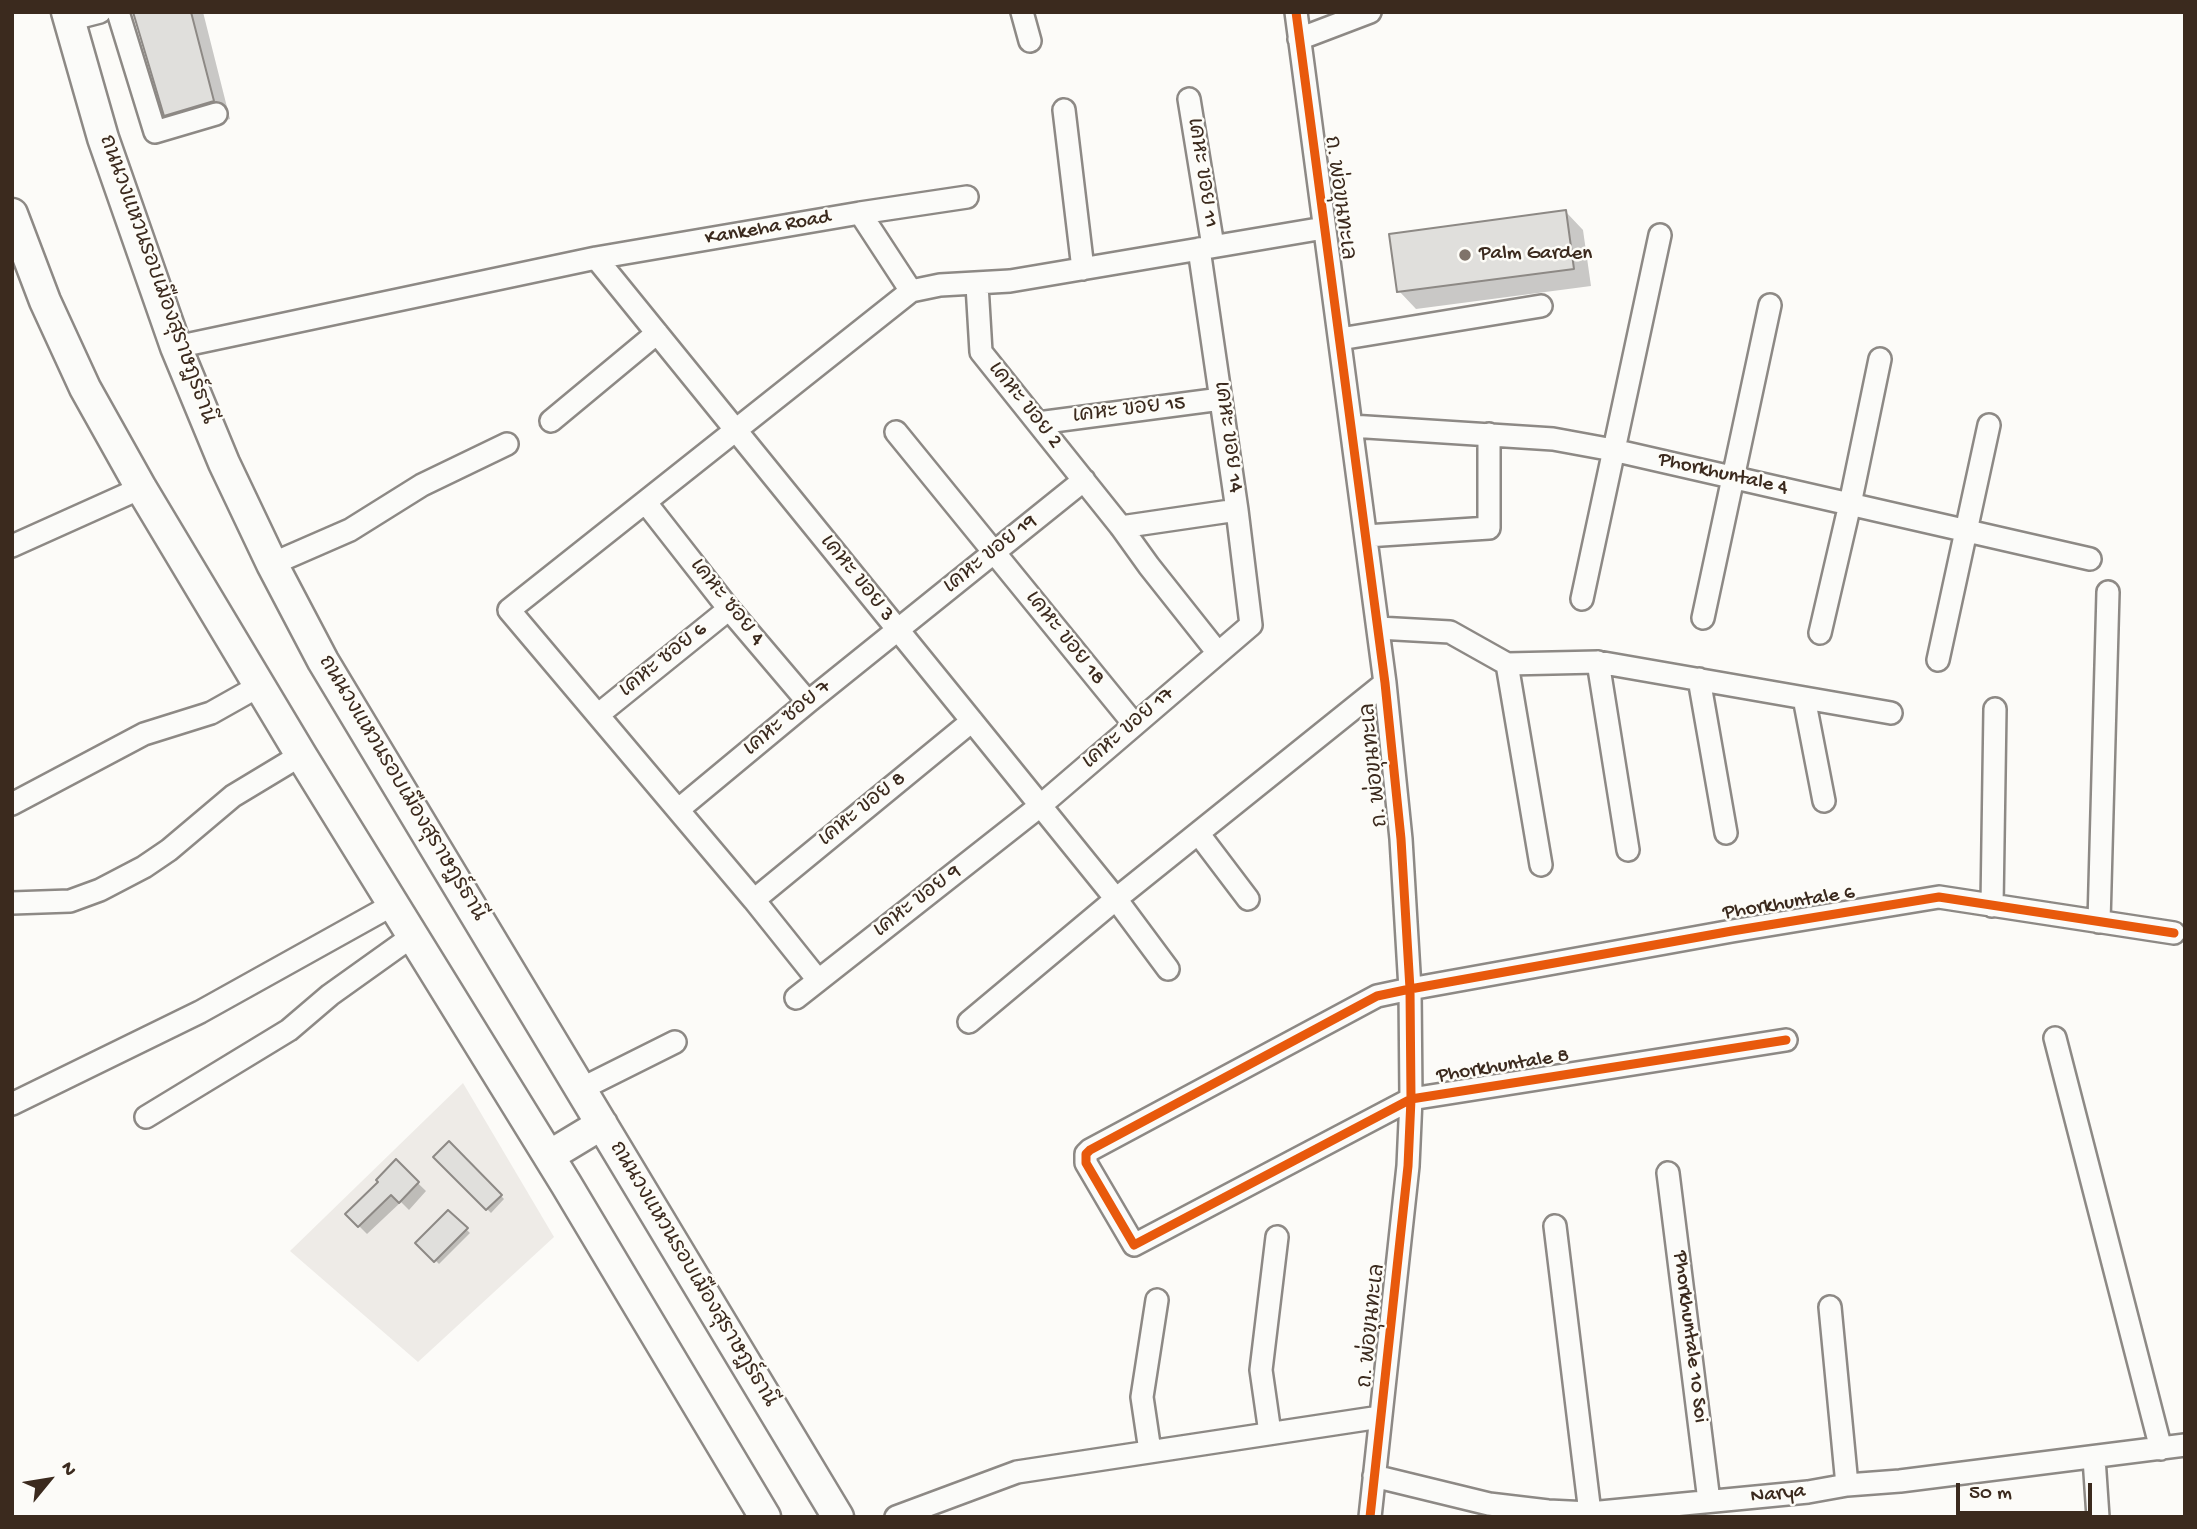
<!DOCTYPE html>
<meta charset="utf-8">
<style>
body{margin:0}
#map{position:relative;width:2197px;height:1529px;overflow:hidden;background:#fcfbf8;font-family:"Gochi Hand",sans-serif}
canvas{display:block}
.frame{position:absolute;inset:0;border:14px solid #3b2a1e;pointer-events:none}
.north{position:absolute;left:14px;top:1445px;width:70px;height:70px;-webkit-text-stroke:5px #fdfcf7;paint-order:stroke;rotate:60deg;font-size:19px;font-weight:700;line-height:28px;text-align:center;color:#3b2a1e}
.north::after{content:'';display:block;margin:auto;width:24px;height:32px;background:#3b2a1e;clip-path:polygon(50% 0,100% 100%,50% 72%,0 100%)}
.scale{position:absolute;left:1956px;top:1483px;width:136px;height:32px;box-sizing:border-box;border:4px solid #3b2a1e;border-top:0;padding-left:9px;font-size:21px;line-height:24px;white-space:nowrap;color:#3b2a1e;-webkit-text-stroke:5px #fdfcf7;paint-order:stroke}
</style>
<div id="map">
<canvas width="2197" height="1529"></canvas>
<div class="frame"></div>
<div class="north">N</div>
<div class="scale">50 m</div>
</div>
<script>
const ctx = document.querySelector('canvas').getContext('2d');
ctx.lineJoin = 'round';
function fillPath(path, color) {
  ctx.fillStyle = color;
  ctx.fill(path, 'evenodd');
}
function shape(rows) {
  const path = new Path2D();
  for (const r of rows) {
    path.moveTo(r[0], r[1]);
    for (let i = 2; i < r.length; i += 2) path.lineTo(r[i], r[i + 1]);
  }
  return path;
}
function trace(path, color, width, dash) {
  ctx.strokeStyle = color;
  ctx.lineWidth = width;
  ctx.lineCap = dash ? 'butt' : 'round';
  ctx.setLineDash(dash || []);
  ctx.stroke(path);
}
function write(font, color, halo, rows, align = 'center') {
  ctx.font = font + ' "Gochi Hand","Playpen Sans Thai",sans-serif';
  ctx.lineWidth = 5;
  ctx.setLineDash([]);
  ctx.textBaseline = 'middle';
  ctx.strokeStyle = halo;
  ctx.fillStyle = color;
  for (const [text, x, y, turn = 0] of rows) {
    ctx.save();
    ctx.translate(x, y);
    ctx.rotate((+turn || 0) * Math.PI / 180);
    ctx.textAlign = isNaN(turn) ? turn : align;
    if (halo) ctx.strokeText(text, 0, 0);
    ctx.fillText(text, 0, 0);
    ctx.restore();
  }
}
const built = shape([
 [463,1083,554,1237,418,1362,290,1251]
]);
const shadow = shape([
 [135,12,203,12,230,119,183,132,165,115],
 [1566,212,1583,230,1591,286,1416,309,1399,291],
 [449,1144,504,1199,491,1213,436,1157],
 [396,1162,426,1191,409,1210,401,1202,367,1234,347,1214,380,1182],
 [448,1212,470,1233,439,1264,418,1243]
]);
const building = shape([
 [133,12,191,12,214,101,164,116,133,12],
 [1566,210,1574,269,1397,292,1389,234,1566,210],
 [449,1141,502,1195,486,1210,433,1157,449,1141],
 [396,1159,419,1182,399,1203,391,1195,358,1227,345,1214,378,1182,376,1180,396,1159],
 [448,1210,468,1228,434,1262,415,1243,448,1210]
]);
const minor = shape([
 [118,12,155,132,216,114],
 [1022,12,1030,41],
 [1296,12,1385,683,1401,839,1410,989,1411,1099,1408,1166,1370,1517],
 [69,20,100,12],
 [1299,39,1370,12],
 [1189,99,1213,246],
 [1064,110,1083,269],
 [860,213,967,197],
 [596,258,972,721,1116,899,1168,969],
 [977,285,981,352,1121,527,1149,566,1218,653],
 [1340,339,1541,306],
 [176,347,596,258,860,213,911,291],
 [551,421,657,333],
 [1038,423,1221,399],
 [1351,426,1553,439,1613,450,2090,559],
 [896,432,1134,724],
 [646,503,729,609,808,702],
 [1121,527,1237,510],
 [1366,536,1489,528,1489,434],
 [12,546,141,488],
 [272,564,350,530,422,485,507,444],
 [1582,599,1660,235],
 [1703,618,1770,305],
 [1378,628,1450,632,1507,664,1598,662,1891,713],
 [1820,633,1850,504,1880,359],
 [1938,660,1989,425],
 [1598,662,1628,850],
 [1507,664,1541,865],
 [1699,679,1726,833],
 [1804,698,1824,801],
 [599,714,729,609],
 [12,804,144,734,211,713,259,686],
 [679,809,808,702,1084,480],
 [1198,833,1248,899],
 [754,900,972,721],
 [12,903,70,901,100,890,144,867,169,850,233,796,301,755],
 [1992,906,1995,709],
 [2099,922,2108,592],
 [818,980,754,900,509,610,911,291,940,285,1010,281,1324,228],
 [796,998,1040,806,1251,625,1237,510,1199,249],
 [969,1022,1116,899,1385,683],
 [2055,1038,2161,1449],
 [1786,1040,1411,1099,1134,1245,1086,1163,1086,1154,1090,1150,1377,996,1410,989,1732,931,1939,897,2174,933],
 [581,1089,675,1042],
 [12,1104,200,1012,394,904],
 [146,1117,289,1030,330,995,414,935],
 [1668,1173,1709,1501],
 [1555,1226,1590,1513],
 [1830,1307,1847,1485],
 [1270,1433,1261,1370,1277,1237],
 [1150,1451,1142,1397,1157,1300],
 [2094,1458,2098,1517],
 [1374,1476,1489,1504,1548,1511,1590,1513,1808,1492,1847,1485,1900,1481,2185,1445],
 [896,1517,1017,1472,1380,1417]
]);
const highway = shape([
 [67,12,103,138,176,347,224,463,272,564,323,661,838,1517],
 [12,214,45,301,85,388,141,488,301,755,566,1184,765,1517],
 [549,1156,602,1124]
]);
const cycleway = shape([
 [1296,12,1385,683,1401,839,1410,989,1411,1099,1408,1166,1370,1517],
 [1786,1040,1411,1099,1134,1245,1086,1163,1086,1154,1090,1150,1377,996,1410,989,1732,931,1939,897,2174,933]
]);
const markers = [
 [1465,255,7,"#7f736a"]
];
const streetNames = [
 ["เคหะ ขอย 11",1201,173,81],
 ["ถ. พ่อขุนทะเล",1338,198,82],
 ["Kankeha Road",768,229,-10],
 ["ถนนวงแหวนรอบเมืองสุราษฎร์ธานี",156,280,70],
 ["เคหะ ขอย 2",1024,406,51],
 ["เคหะ ขอย 15",1129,411,-7],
 ["เคหะ ขอย 14",1227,437,82],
 ["Phorkhuntale 4",1723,475,13],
 ["เคหะ ขอย 19",991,555,-39],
 ["เคหะ ขอย 3",856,579,51],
 ["เคหะ ซอย 4",726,603,51],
 ["เคหะ ขอย 18",1064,639,51],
 ["เคหะ ซอย 6",664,661,-39],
 ["เคหะ ซอย 7",788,719,-40],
 ["เคหะ ขอย 17",1129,729,-41],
 ["ถ. พ่อขุนทะเล",1376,765,-96],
 ["ถนนวงแหวนรอบเมืองสุราษฎร์ธานี",401,789,59],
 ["เคหะ ขอย 8",863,810,-39],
 ["เคหะ ขอย 9",918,902,-38],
 ["Phorkhuntale 6",1789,904,-9],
 ["Phorkhuntale 8",1503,1067,-9],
 ["ถนนวงแหวนรอบเมืองสุราษฎร์ธานี",692,1275,59],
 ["ถ. พ่อขุนทะเล",1373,1326,-84],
 ["Phorkhuntale 10 Soi",1689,1337,83],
 ["Narya",1778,1495,-6]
];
const poiNames = [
 ["Palm Garden",1479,255]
];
fillPath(built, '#eeebe7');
fillPath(shadow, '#0003');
fillPath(building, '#e0dfdc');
trace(building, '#8d8985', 2);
trace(minor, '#8d8985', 26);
trace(highway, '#8d8985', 35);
trace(minor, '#fbfbf9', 21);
trace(highway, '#fbfbf9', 30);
trace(cycleway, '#e8590c', 9);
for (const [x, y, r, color] of markers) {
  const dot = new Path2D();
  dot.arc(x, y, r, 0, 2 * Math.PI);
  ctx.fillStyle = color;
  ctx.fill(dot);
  trace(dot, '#fdfcf7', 2.5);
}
write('21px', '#3b2a1e', '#fdfcf7', streetNames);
write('21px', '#3b2a1e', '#fdfcf7', poiNames, 'left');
</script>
